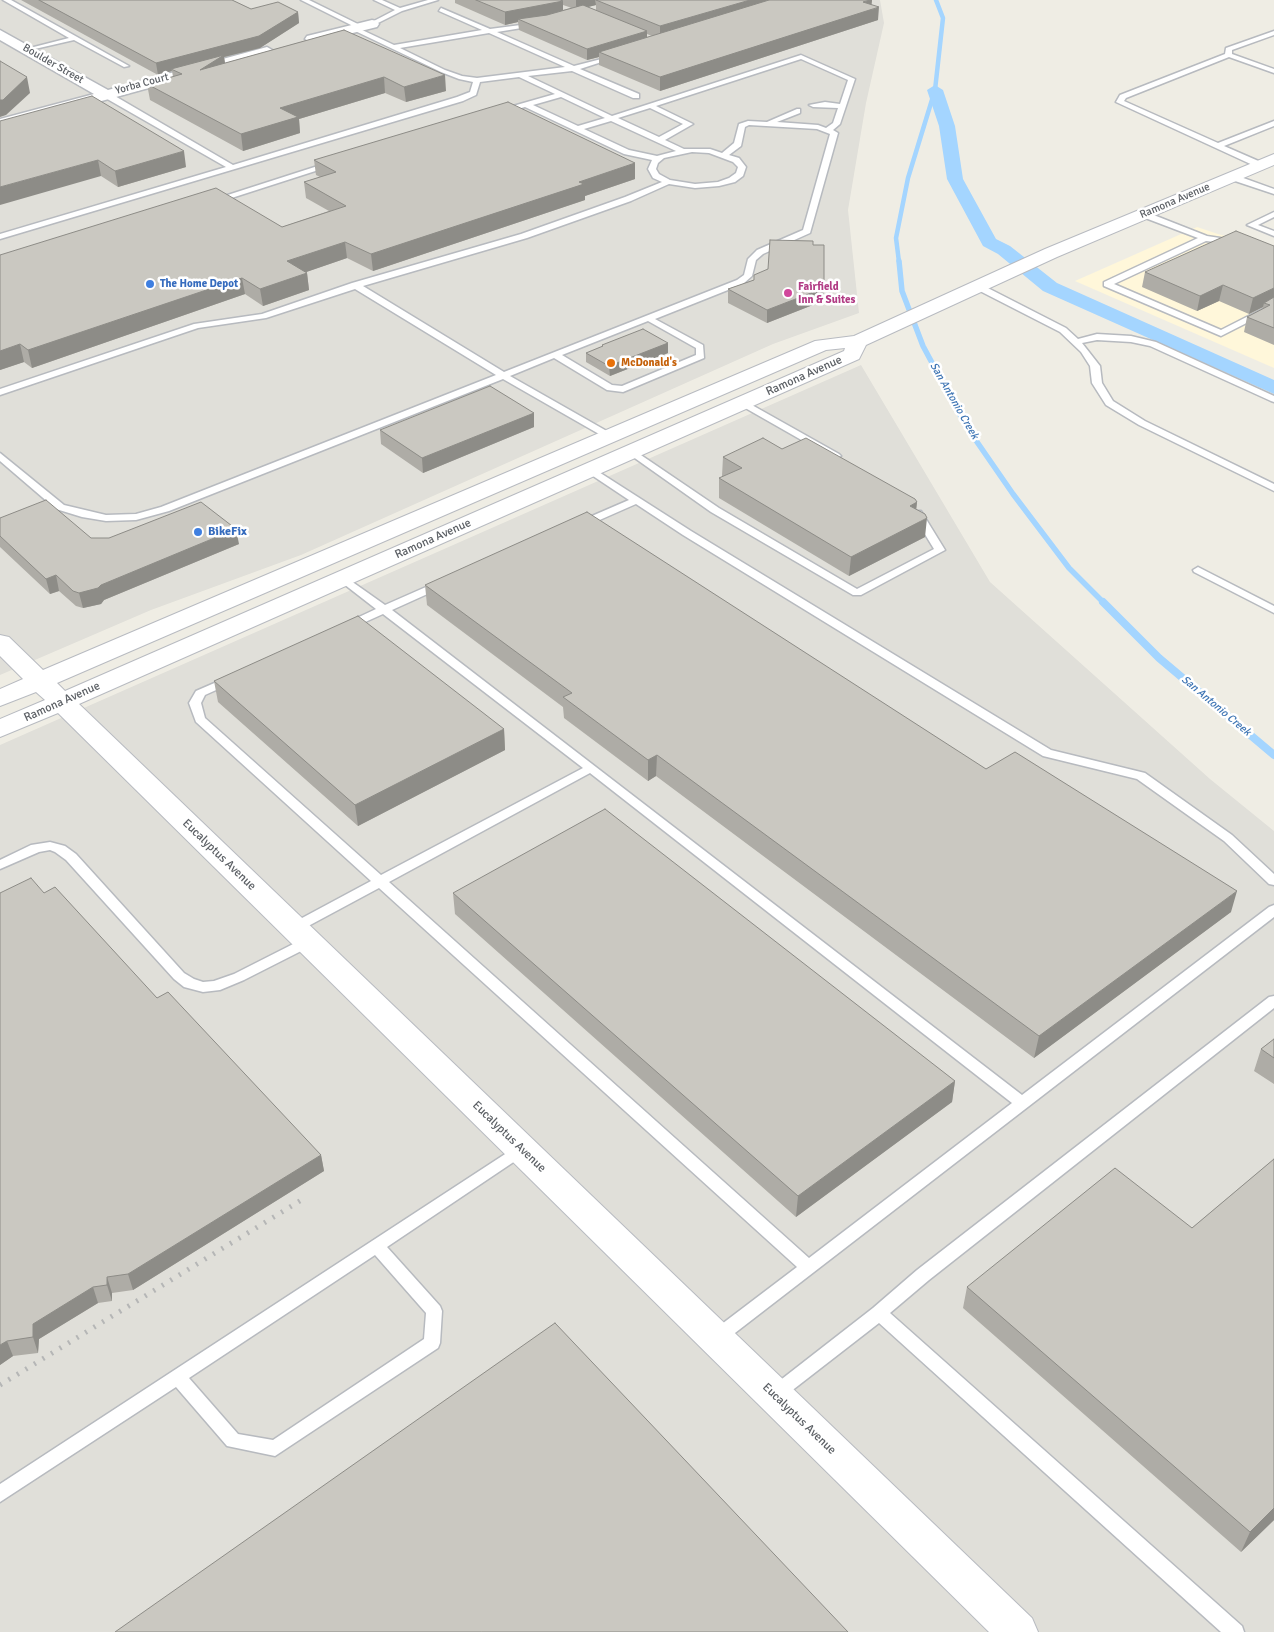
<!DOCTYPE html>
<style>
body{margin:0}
canvas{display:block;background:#efede4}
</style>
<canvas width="1274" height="1632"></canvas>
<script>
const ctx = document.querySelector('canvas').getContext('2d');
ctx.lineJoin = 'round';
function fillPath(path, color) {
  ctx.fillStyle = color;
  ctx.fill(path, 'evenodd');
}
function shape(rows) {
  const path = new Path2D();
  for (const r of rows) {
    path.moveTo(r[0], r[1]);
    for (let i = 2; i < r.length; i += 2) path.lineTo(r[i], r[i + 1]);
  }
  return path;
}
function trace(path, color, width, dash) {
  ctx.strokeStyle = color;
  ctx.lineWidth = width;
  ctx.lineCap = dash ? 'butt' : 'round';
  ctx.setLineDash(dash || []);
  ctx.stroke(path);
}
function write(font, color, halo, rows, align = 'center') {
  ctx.font = font + ' Signika,sans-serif';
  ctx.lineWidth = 5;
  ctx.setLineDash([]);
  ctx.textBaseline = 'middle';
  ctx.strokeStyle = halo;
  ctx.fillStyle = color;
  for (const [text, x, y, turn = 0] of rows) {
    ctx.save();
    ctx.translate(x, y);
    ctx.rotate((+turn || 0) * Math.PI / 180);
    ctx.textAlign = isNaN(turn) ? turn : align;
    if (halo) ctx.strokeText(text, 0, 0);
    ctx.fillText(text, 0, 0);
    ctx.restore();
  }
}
const commercial = shape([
 [1197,227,1218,234,1274,249,1274,368,1075,281]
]);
const industrial = shape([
 [0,0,880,0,884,23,866,103,848,210,859,313,773,344,301,555,151,610,0,675],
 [861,365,990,582,1210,779,1274,831,1274,1632,0,1632,0,745]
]);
const streamFar2 = shape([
 [899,262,896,238,908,178,935,90,943,18,936,0]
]);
const streamFar1 = shape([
 [899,261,902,291,923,346,966,426,1013,494,1069,568,1104,603]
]);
const stream = shape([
 [1103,602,1159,658,1274,755]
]);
const canal = shape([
 [935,85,943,90,955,126,963,179,996,239,1010,246,1057,283,1274,380,1274,394,1043,291,998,254,983,246,947,179,939,126,927,90,935,85]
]);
const lane = shape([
 [3,0,11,0,129,66,124,67,74,40,26,51,26,49,69,38,3,0],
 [301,0,309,0,362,26,363,27,360,29,394,45,482,30,439,11,441,8,490,29,536,23,537,24,534,26,497,32,574,66,617,55,617,57,580,69,639,94,639,98,633,98,572,71,528,76,612,116,801,55,855,79,840,124,833,130,838,133,810,233,763,254,756,260,752,276,743,284,655,319,703,345,704,358,623,392,607,390,554,358,510,376,612,434,612,438,606,438,503,379,169,511,136,520,106,521,82,517,56,509,0,461,0,453,64,505,106,515,136,514,161,507,496,375,355,289,266,318,198,328,0,395,0,389,194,324,262,314,352,283,521,234,625,197,662,182,653,178,648,169,652,160,624,154,525,107,499,114,499,110,555,94,519,77,480,82,476,95,463,101,0,239,0,234,226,167,102,96,102,92,108,92,233,165,457,97,470,92,473,82,459,79,441,72,351,29,350,28,353,26,301,0],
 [489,33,565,67,477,78,462,76,445,70,400,48,489,33],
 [801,59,848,80,840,104,825,102,809,105,813,107,838,108,833,123,826,128,818,125,777,122,800,113,800,109,797,109,767,122,748,121,739,124,734,143,722,153,710,149,684,149,665,140,693,124,656,106,801,59],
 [561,97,605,118,578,126,533,105,561,97],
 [650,108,683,124,659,137,618,118,650,108],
 [611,121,676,151,657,156,629,150,584,129,611,121],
 [749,125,817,129,830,134,803,230,757,250,748,259,744,275,737,280,504,372,363,286,527,238,631,201,669,184,695,188,719,186,735,182,743,176,746,167,739,158,729,155,741,146,745,127,749,125],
 [692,152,709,153,733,162,738,167,736,173,729,178,718,182,695,184,670,180,659,174,656,169,658,163,664,158,692,152],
 [648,321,696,348,696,355,622,386,612,385,562,355,648,321],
 [374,0,382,0,400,8,428,0,438,0,402,11,372,26,369,24,370,23,395,10,374,0],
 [1274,31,1274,35,1232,50,1232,54,1274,69,1274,73,1229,57,1126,98,1124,101,1218,143,1274,121,1274,126,1224,146,1263,163,1263,167,1257,167,1116,102,1120,95,1225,54,1226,48,1274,31],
 [327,163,334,165,216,203,209,201,327,163],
 [1229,175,1235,175,1274,189,1274,194,1229,179,1229,175],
 [1140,212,1146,212,1207,236,1233,240,1237,242,1233,244,1206,241,1114,284,1221,330,1274,303,1274,309,1221,336,1104,286,1104,282,1198,238,1140,216,1140,212],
 [1274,212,1274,217,1258,225,1274,231,1274,236,1247,225,1274,212],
 [974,284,980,284,1066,328,1078,339,1097,334,1131,336,1156,342,1274,396,1274,402,1271,401,1150,346,1131,342,1097,340,1082,343,1100,366,1102,383,1113,401,1145,421,1274,484,1274,491,1139,425,1106,405,1092,383,1090,366,1081,352,1060,332,974,288,974,284],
 [743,400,839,454,841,456,836,459,833,458,740,405,738,403,743,400],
 [632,449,719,508,857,589,934,549,912,513,913,511,921,511,945,550,861,595,853,595,711,512,629,454,629,450,632,449],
 [591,467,691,531,1051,750,1145,773,1232,835,1274,874,1274,885,1269,884,1224,841,1137,779,1043,756,683,535,636,504,586,526,578,526,578,522,629,500,587,472,586,470,591,467],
 [1198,567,1274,606,1274,613,1194,572,1193,570,1198,567],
 [344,576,385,605,435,583,443,583,444,585,443,587,392,610,1022,1095,1269,907,1274,905,1274,917,722,1343,716,1345,710,1343,708,1338,710,1333,797,1267,379,888,299,931,289,931,287,928,289,925,371,881,196,722,189,703,196,691,226,678,234,678,236,680,234,682,205,695,201,703,205,718,381,875,583,768,383,614,352,628,344,628,342,626,344,624,376,609,340,581,339,579,340,577,344,576],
 [590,773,1012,1103,809,1258,389,882,590,773],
 [50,842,65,846,76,854,184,973,194,979,203,982,214,981,234,974,303,939,313,939,315,942,313,945,244,980,220,990,203,992,184,987,174,979,66,860,55,852,50,850,39,852,0,869,0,860,31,845,50,842],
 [1274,996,1274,1008,929,1280,890,1313,1242,1626,1244,1632,1221,1632,879,1323,781,1399,775,1401,769,1399,767,1394,769,1389,873,1308,917,1270,1269,997,1274,996],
 [522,1143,527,1145,529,1149,527,1153,387,1247,440,1306,442,1311,440,1343,438,1348,275,1456,227,1446,176,1387,0,1502,0,1484,522,1143],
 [375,1255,426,1313,424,1339,273,1440,238,1434,189,1378,375,1255]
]);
const street = shape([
 [372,20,377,21,379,24,377,27,312,43,305,39,307,36,372,20],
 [0,30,108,90,267,47,274,51,272,54,0,129,0,119,94,94,0,40,0,30]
]);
const secondary = shape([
 [1274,154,1274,165,1057,257,866,345,859,359,79,704,1032,1618,1038,1632,989,1632,58,713,0,737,0,719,45,700,36,692,0,706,0,689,23,679,0,656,0,635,9,637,43,670,815,341,854,336,1045,249,1274,154],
 [845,348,844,351,65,691,57,683,826,350,845,348]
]);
const rail = shape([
 [0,1385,303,1199]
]);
const wall = shape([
 [21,0,232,0,251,9,298,12,299,23,260,48,224,57,225,63,344,30,446,91,406,102,385,93,299,119,300,133,243,151,150,100,147,84,173,77,172,71,158,75],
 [455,0,872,0,871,5,878,20,660,91,599,65,599,57,587,60,519,30,518,22,505,25,455,3],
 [563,5,569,7,571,8,563,10],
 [596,5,596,10,588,7],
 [647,34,652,36,647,37],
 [0,121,186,167,118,187,101,176],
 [314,160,635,163,635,179,585,196,585,200,373,271,347,258,306,272,307,273,309,290,263,306,245,294,32,368,24,362,0,370,0,255,282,227,329,211,306,198,304,182,320,177,316,175],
 [813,245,823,301,767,323,728,303,728,289,754,280,768,269],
 [1274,246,1274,345,1244,332,1247,317,1262,309,1263,307,1249,314,1219,301,1197,311,1142,287,1145,272],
 [668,343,668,353,610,376,586,362,586,353,602,347,602,345],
 [534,413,534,427,423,473,381,444,380,430],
 [782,449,917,502,916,509,925,537,849,576,719,498,719,478,724,476,722,476,723,457],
 [0,518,91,538,239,544,104,600,101,604,83,608,76,606,59,591,50,594,0,547],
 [425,585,986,769,1231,912,1034,1058,656,776,648,781,564,718,563,707,427,605],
 [214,681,504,729,505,750,358,826,218,702],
 [44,893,157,998,321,1155,324,1171,133,1290,112,1293,112,1301,98,1303,39,1339,38,1353,13,1356,0,1365],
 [453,893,955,1081,952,1102,796,1217,455,914],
 [1274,1039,1274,1084,1254,1071,1261,1049],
 [1274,1159,1274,1520,1241,1552,963,1308,967,1287,1192,1228]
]);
const shadedWall = shape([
 [576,0,595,0,596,5,576,10],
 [750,0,791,0,660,39,660,26],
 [870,0,872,0,871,10,879,7,878,20,660,91,660,77],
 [563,1,563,14,518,19,518,22,505,25,505,12],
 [298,12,299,23,260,48,224,57,226,70,171,69,172,71,158,75,156,63],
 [647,31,647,43,599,52,599,57,587,60,587,49],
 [445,75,446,91,406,102,404,87],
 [27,77,30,93,6,115,0,117,0,100],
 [384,77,385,93,299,119,300,133,243,151,241,134,280,108],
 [184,151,186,167,118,187,115,171],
 [98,160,101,176,0,205,0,187],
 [635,163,635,179,585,196,585,200,373,271,371,254,579,182],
 [345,242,347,258,289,278,287,261],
 [307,273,309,290,263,306,260,289],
 [242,278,245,294,32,368,28,350],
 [1223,285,1219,301,1197,311,1200,296],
 [824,288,823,301,767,323,767,310],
 [1274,288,1274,301,1264,303,1263,307,1249,314,1253,298],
 [668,343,668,353,610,376,609,366],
 [20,344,24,362,0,370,0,351],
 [534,413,534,427,423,473,422,458],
 [917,502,915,521,910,506],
 [927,518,925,537,849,576,851,557],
 [236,529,239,544,104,600,101,604,83,608,79,593,101,585],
 [56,575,59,591,50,594,46,579],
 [504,729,505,750,358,826,355,805],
 [657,755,656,776,648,781,648,760],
 [1237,891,1231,912,1034,1058,1039,1036],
 [955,1081,952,1102,796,1217,798,1196],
 [321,1155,324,1171,133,1290,128,1274],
 [107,1277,112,1293,112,1301,107,1285],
 [93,1287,98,1303,39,1339,38,1353,33,1337,33,1324],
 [7,1341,13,1356,0,1365,0,1345],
 [1274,1508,1274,1520,1241,1552,1250,1532]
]);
const building = shape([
 [39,0,232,0,251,9,278,2,298,12,259,36,156,63,39,0],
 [476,0,560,0,563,1,505,12,476,0],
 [596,0,750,0,660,26,596,0],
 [769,0,870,0,863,2,879,7,660,77,599,52,769,0],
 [583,5,647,31,587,49,518,19,547,15,583,5],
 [344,30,445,75,404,87,384,77,280,108,298,117,241,134,147,84,182,74,171,69,224,55,200,70,344,30],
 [0,61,27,77,3,100,0,100,0,61],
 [92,96,184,151,115,171,98,160,0,187,0,121,92,96],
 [508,102,635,163,579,182,584,184,371,254,345,242,287,261,307,273,260,289,242,278,28,350,20,344,0,351,0,255,216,188,282,227,346,206,304,182,336,172,314,160,508,102],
 [1236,231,1274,246,1274,288,1253,298,1223,285,1200,296,1145,272,1236,231],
 [770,240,813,241,813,245,824,245,824,288,767,310,728,289,754,280,754,275,768,269,770,240],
 [1274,297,1274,328,1247,317,1270,305,1264,303,1274,297],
 [643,329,668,343,609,366,586,353,603,346,602,345,643,329],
 [490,386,534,413,422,458,380,430,490,386],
 [763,438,782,449,806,438,915,499,917,502,910,506,925,514,927,518,851,557,719,478,742,468,723,457,763,438],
 [46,500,91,538,109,538,201,502,236,529,101,585,98,588,79,593,73,591,56,575,46,579,0,536,0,518,46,500],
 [587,512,986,769,1015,752,1237,891,1039,1036,657,755,648,760,563,697,572,693,425,585,587,512],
 [358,616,504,729,355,805,214,681,358,616],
 [605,809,955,1081,798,1196,453,893,605,809],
 [31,878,44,893,55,887,157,998,168,992,321,1155,128,1274,107,1277,107,1285,93,1287,33,1324,33,1337,7,1341,0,1345,0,893,31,878],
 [1274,1039,1274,1058,1261,1049,1274,1039],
 [1274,1159,1274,1508,1250,1532,967,1287,1115,1168,1192,1228,1274,1159],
 [555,1323,848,1632,115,1632,555,1323]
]);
const markers = [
 [150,284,5,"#3f7fe0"],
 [788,293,5,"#d1479c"],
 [611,363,5,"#e8710a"],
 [198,532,5,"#3f7fe0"]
];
const farStreetnames = [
 ["Boulder Street",53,64,30],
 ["Yorba Court",142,84,-15],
 ["Ramona Avenue",1175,201,-23]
];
const farShopnames = [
 ["The Home Depot",160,284]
];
const farHotelnames = [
 ["Fairfield",798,287],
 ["Inn & Suites",798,300]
];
const farFoodnames = [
 ["McDonald's",621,363]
];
const farWaternames = [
 ["San Antonio Creek",954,401,60],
 ["San Antonio Creek",1216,706,40]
];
const streetNames = [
 ["Ramona Avenue",804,376,-24],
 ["Ramona Avenue",433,539,-24],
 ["Ramona Avenue",62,702,-24],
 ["Eucalyptus Avenue",219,855,44],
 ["Eucalyptus Avenue",509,1137,44],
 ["Eucalyptus Avenue",799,1419,44]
];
const shopNames = [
 ["BikeFix",208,532]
];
fillPath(commercial, '#fff7da');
fillPath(industrial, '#e0dfd9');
trace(streamFar2, '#a4d5ff', 4.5);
trace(streamFar1, '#a4d5ff', 5.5);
trace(stream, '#a4d5ff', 8);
fillPath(canal, '#a4d5ff');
trace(lane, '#b7babf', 3);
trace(street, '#b7babf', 3);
trace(secondary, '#b8bbc1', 2);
fillPath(lane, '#fff');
fillPath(street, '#fff');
fillPath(secondary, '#fff');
trace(rail, '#b5b6b6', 5, [2, 8]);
fillPath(wall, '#aeaca6');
fillPath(shadedWall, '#8d8c87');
fillPath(building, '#cac8c1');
trace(building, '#8d8c87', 1);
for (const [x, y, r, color] of markers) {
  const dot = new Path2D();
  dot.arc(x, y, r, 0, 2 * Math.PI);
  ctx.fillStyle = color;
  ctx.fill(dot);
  trace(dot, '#fff', 2);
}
write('11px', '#5c6065', '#fff', farStreetnames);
write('bold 11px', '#366cbe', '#fff', farShopnames, 'left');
write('bold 11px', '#b23c85', '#fff', farHotelnames, 'left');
write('bold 11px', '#c56008', '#fff', farFoodnames, 'left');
write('italic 11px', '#3e75b4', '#fff', farWaternames);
write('12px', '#5c6065', '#fff', streetNames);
write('bold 12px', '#366cbe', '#fff', shopNames, 'left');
</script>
